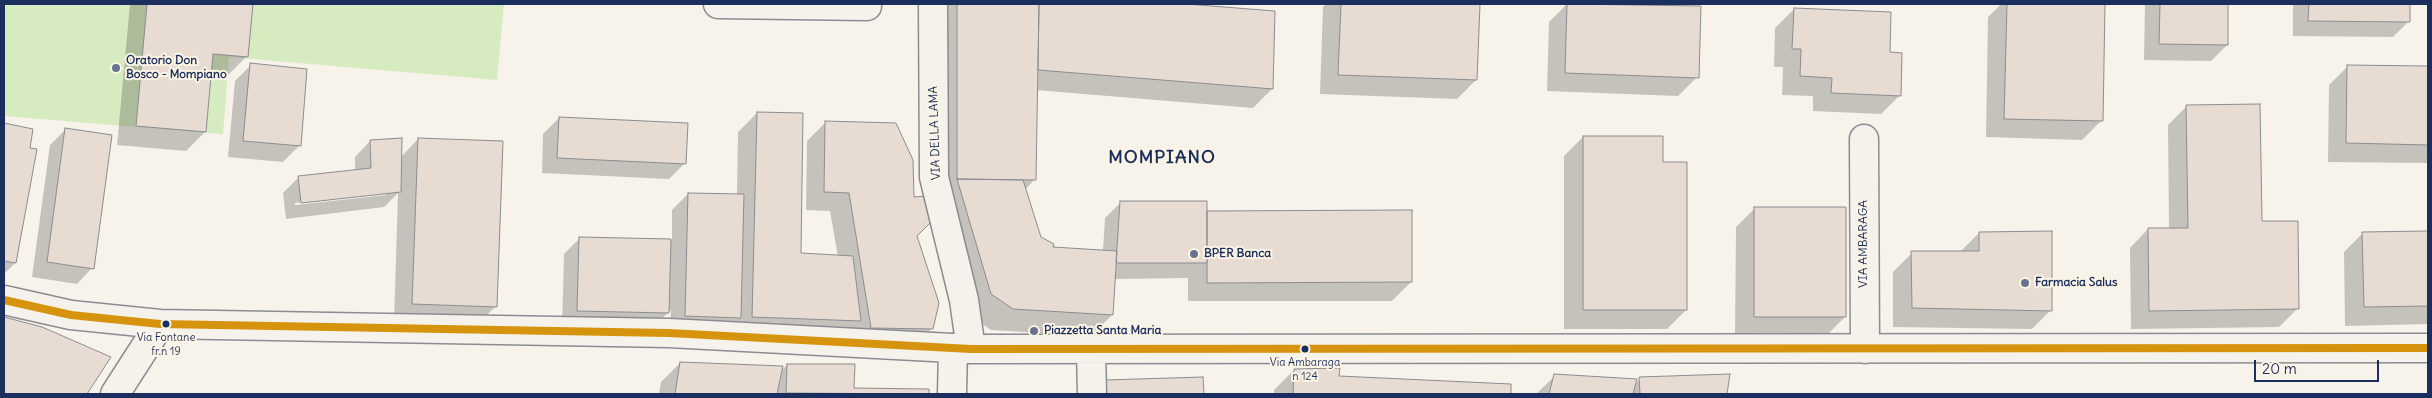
<!DOCTYPE html>
<style>
body{margin:0}
#map{position:relative;width:2432px;height:398px;overflow:hidden;background:#f7f3ea;font-family:Delius,sans-serif}
canvas{display:block}
.frame{position:absolute;inset:0;border:5px solid #1b2f5e;pointer-events:none}
.scale{position:absolute;left:2254px;top:360px;width:125px;height:22px;box-sizing:border-box;border:2px solid #1b2f5e;border-top:0;padding-left:6px;font-size:15px;line-height:18px;white-space:nowrap;color:#1b2f5e;-webkit-text-stroke:4px #fcf5e5;paint-order:stroke}
</style>
<div id="map">
<canvas width="2432" height="398"></canvas>
<div class="frame"></div>
<div class="scale">20 m</div>
</div>
<script>
const ctx = document.querySelector('canvas').getContext('2d');
ctx.lineJoin = 'round';
function fillPath(path, color) {
  ctx.fillStyle = color;
  ctx.fill(path, 'evenodd');
}
function shape(rows) {
  const path = new Path2D();
  for (const r of rows) {
    path.moveTo(r[0], r[1]);
    for (let i = 2; i < r.length; i += 2) path.lineTo(r[i], r[i + 1]);
  }
  return path;
}
function trace(path, color, width, dash) {
  ctx.strokeStyle = color;
  ctx.lineWidth = width;
  ctx.lineCap = dash ? 'butt' : 'round';
  ctx.setLineDash(dash || []);
  ctx.stroke(path);
}
function write(font, color, halo, rows, align = 'center') {
  ctx.font = font + ' Delius,sans-serif';
  ctx.lineWidth = 4;
  ctx.setLineDash([]);
  ctx.textBaseline = 'middle';
  ctx.strokeStyle = halo;
  ctx.fillStyle = color;
  for (const [text, x, y, turn = 0] of rows) {
    ctx.save();
    ctx.translate(x, y);
    ctx.rotate((+turn || 0) * Math.PI / 180);
    ctx.textAlign = isNaN(turn) ? turn : align;
    if (halo) ctx.strokeText(text, 0, 0);
    ctx.fillText(text, 0, 0);
    ctx.restore();
  }
}
const green = shape([
 [4,4,504,4,497,80,229,57,223,134,4,116]
]);
const shadow = shape([
 [130,4,251,4,247,56,228,75,210,73,205,132,186,151,117,145],
 [937,4,1170,4,1274,12,1272,89,1253,108,1036,90,1035,179,1025,190,1040,238,1050,248,1103,251,1105,218,1121,202,1206,212,1411,282,1392,301,1188,301,1188,278,1114,279,1112,315,1091,336,991,330,970,315,937,201],
 [1037,7,1040,7,1039,37,1037,37],
 [1326,4,1479,4,1476,80,1457,99,1320,94,1323,7],
 [1567,4,1699,7,1697,77,1678,96,1547,91,1549,22],
 [2001,4,2104,4,2101,121,2082,140,1986,137,1988,17],
 [2145,4,2227,4,2227,45,2211,61,2144,60],
 [2293,4,2409,4,2409,21,2393,37,2293,36],
 [1794,9,1888,54,1900,95,1881,114,1813,111,1813,96,1782,95,1783,67,1774,67,1775,28],
 [251,65,306,70,299,146,283,162,228,157,235,81],
 [2348,66,2428,68,2428,163,2328,162,2329,85],
 [2187,106,2261,222,2298,308,2279,327,2131,329,2130,248,2148,229,2169,229,2168,125],
 [757,113,799,254,838,257,830,211,806,210,807,141,826,122,916,236,932,328,913,347,670,332,671,310,652,328,562,327,564,254,580,238,672,240,672,210,688,194,737,195,738,132],
 [559,118,685,163,669,179,542,173,543,134],
 [4,124,32,130,15,263,4,274],
 [66,129,92,268,77,284,32,277,50,145],
 [1583,137,1662,163,1686,310,1667,329,1564,329,1564,156],
 [418,139,495,307,476,326,394,323,398,193,384,207,286,219,283,193,299,177,355,171,355,157,370,141,400,158],
 [386,193,386,195,295,205,295,203],
 [1755,208,1845,317,1826,336,1735,336,1736,227],
 [2428,232,2428,324,2345,326,2344,252,2363,233],
 [1979,233,2051,310,2032,329,1893,327,1893,272,1912,253,1960,252],
 [4,318,41,329,109,357,86,394,4,394],
 [680,363,781,371,787,365,853,390,927,391,927,394,659,394,661,382],
 [1294,370,1338,378,1510,385,1509,394,1274,394,1274,390],
 [1555,376,1635,384,1640,379,1728,376,1726,394,1536,394],
 [1202,378,1203,394,1093,394,1105,381]
]);
const building = shape([
 [147,4,253,4,248,57,213,54,206,132,136,126,147,4],
 [957,4,1039,4,1036,180,957,179,957,4],
 [1039,4,1186,4,1275,11,1273,89,1038,70,1039,4],
 [1341,4,1480,4,1477,80,1338,75,1341,4],
 [1567,4,1701,6,1699,78,1565,73,1567,4],
 [2007,4,2105,4,2103,121,2004,119,2007,4],
 [2160,4,2228,4,2228,45,2159,44,2160,4],
 [2309,4,2410,4,2410,22,2308,21,2309,4],
 [1794,8,1891,12,1890,52,1902,53,1901,96,1831,93,1832,78,1800,76,1801,49,1792,49,1794,8],
 [250,63,307,69,301,146,243,141,250,63],
 [2347,65,2428,66,2428,145,2346,143,2347,65],
 [2260,104,2262,221,2298,221,2299,309,2149,311,2148,228,2188,228,2186,105,2260,104],
 [757,112,803,113,801,253,853,256,861,321,752,317,757,112],
 [559,117,688,123,686,164,557,158,559,117],
 [825,121,896,123,913,160,914,197,926,196,931,222,917,236,939,303,933,329,871,328,849,193,824,192,825,121],
 [4,123,33,129,30,148,37,149,16,263,4,261,4,123],
 [65,128,112,135,94,269,47,262,65,128],
 [1583,136,1663,136,1663,162,1687,162,1687,310,1583,310,1583,136],
 [402,138,401,192,301,203,298,176,371,168,370,140,402,138],
 [418,138,503,141,497,307,412,304,418,138],
 [957,179,1023,180,1041,237,1054,244,1053,247,1117,251,1113,315,1013,309,991,294,957,179],
 [688,193,744,194,741,318,685,316,688,193],
 [1120,201,1207,201,1207,263,1116,263,1120,201],
 [1754,207,1846,207,1846,317,1754,317,1754,207],
 [1412,210,1412,282,1207,283,1207,211,1412,210],
 [2052,231,2052,311,1912,308,1911,251,1979,251,1979,232,2052,231],
 [2428,231,2428,306,2364,307,2362,232,2428,231],
 [579,237,671,239,669,313,577,311,579,237],
 [4,317,42,327,111,357,87,394,4,394,4,317],
 [680,362,783,366,777,394,675,394,680,362],
 [787,364,855,364,854,388,929,389,929,394,786,393,787,364],
 [1340,368,1339,376,1511,384,1511,394,1293,394,1294,369,1340,368],
 [1554,374,1637,379,1633,394,1549,394,1554,374],
 [1730,374,1727,394,1640,394,1639,377,1730,374],
 [1203,377,1204,394,1106,394,1105,380,1203,377]
]);
const street = shape([
 [718,4,867,6,867,4],
 [933,4,934,177,964,300,971,349],
 [1864,139,1865,349],
 [4,300,71,315,160,324,669,333,971,349,2428,348],
 [1091,350,1092,394],
 [115,394,160,324],
 [952,394,953,348]
]);
const bus1 = shape([
 [4,300,71,315,160,324,669,333,971,349,2428,348]
]);
const markers = [
 [116,68,5,"#68748f"],
 [1194,254,5,"#68748f"],
 [2025,283,5,"#68748f"],
 [166,324,4.5,"#1b2f5e"],
 [1034,331,5,"#68748f"],
 [1305,349,4.5,"#1b2f5e"]
];
const busNames = [
 ["Via Fontane",166,338],
 ["fr.n 19",166,352],
 ["Via Ambaraga",1305,363],
 ["n 124",1305,377]
];
const poiNames = [
 ["Oratorio Don",126,61],
 ["Bosco - Mompiano",126,75],
 ["BPER Banca",1204,254],
 ["Farmacia Salus",2035,283],
 ["Piazzetta Santa Maria",1044,331]
];
const streetNames = [
 ["VIA DELLA LAMA",935,133,-92],
 ["VIA AMBARAGA",1864,244,-90]
];
const districtNames = [
 ["MOMPIANO",1162,158]
];
fillPath(green, '#d7ebc1');
fillPath(shadow, '#0003');
fillPath(building, '#e7dbd2');
trace(building, '#8a8c91', 1);
trace(street, '#8a8c91', 31);
trace(street, '#f5f2ec', 28);
trace(bus1, '#d6940e', 8);
for (const [x, y, r, color] of markers) {
  const dot = new Path2D();
  dot.arc(x, y, r, 0, 2 * Math.PI);
  ctx.fillStyle = color;
  ctx.fill(dot);
  trace(dot, '#fcf5e5', 2);
}
write('11px', '#1b2f5e', '#fcf5e5', busNames);
write('bold 12px', '#1b2f5e', '#fcf5e5', poiNames, 'left');
write('12px', '#1b2f5e', '#fcf5e5', streetNames);
ctx.letterSpacing = '1px';
write('bold 18px', '#1b2f5e', '#fcf5e5', districtNames);
ctx.letterSpacing = '0px';
</script>
